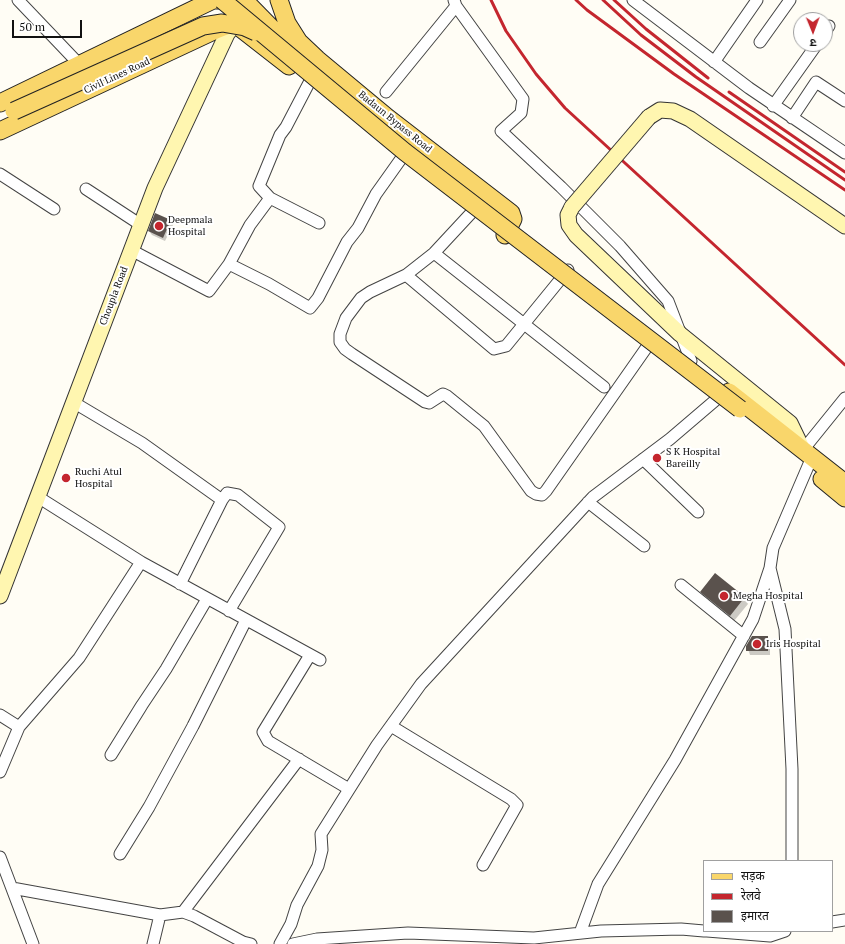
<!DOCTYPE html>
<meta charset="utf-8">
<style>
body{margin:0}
#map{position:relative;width:845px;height:944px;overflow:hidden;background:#fffdf5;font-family:"PT Serif","Noto Sans Devanagari",serif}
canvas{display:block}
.legend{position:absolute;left:703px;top:860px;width:130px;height:72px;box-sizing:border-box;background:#fff;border:1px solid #a0a0a0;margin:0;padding:5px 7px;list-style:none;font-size:12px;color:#111}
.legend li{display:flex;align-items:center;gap:8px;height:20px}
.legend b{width:20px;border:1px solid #a0a0a0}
.north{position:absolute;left:793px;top:12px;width:40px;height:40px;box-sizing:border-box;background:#fff;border:1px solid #a0a0a0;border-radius:50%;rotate:179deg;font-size:11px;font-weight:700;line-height:16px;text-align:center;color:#111}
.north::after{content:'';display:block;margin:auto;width:14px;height:18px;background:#c4262e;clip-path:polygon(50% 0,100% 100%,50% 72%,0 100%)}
.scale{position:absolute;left:12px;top:20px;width:70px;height:18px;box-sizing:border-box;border:2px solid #111;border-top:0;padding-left:5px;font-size:12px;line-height:14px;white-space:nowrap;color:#111;-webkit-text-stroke:3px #fff;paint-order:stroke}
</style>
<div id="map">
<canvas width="845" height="944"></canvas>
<ul class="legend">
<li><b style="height:5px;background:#f9d66b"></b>सड़क</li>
<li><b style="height:5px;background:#c4262e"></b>रेलवे</li>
<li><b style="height:11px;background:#5a524d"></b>इमारत</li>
</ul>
<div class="north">उ</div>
<div class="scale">50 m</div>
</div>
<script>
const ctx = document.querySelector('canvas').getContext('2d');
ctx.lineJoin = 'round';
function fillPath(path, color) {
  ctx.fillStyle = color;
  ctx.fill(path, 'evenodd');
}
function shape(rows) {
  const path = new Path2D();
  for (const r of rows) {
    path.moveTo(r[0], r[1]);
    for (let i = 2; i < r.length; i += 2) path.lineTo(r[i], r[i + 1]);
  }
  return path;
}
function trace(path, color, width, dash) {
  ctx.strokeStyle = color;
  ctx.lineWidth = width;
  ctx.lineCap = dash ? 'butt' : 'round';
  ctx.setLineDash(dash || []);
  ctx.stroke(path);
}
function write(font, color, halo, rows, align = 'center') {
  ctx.font = font + ' "PT Serif",serif';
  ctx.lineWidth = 4;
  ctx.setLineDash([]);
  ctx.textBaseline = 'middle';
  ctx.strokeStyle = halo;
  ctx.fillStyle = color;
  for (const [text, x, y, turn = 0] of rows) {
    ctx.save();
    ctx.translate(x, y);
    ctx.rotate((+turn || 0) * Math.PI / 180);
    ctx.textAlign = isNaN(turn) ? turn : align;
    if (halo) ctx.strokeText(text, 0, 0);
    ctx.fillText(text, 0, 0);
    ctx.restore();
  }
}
const shadow = shape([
 [170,221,173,225,165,241,152,235,149,231],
 [701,592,744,598,748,604,734,621,705,598],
 [767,637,770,641,770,655,750,655,747,646]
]);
const building = shape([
 [155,213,171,220,163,238,148,231],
 [715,573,745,597,730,616,700,592],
 [752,636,768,636,768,651,746,651,746,646]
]);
const street = shape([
 [18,0,79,64],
 [633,0,749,88,845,153],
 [456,6,523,99,521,113,501,131,561,187,620,246,668,301,691,361],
 [825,32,829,26],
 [760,42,790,0],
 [714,62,757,0],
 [310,81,286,127,280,135,259,186,270,198,319,223],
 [386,92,456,6,454,0],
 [773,106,817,44],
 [792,118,816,82,845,101],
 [0,174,54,209],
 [86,189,141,225],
 [473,211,434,253,406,275,370,292,361,298,346,318,340,334,340,342,345,349,352,354,425,402,429,403,443,394,447,396,484,426,531,491,536,494,542,495,546,491,649,344],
 [131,250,209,291,229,264,250,225,270,198],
 [434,253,604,387],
 [229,264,269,284,310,308,318,298,347,242,358,228,376,194,403,156],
 [406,275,494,349,506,346,568,270],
 [73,402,142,443,222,500],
 [803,450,845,398],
 [643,459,698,512],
 [38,497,141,562],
 [588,502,644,546],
 [180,584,222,500,227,493,238,495,279,527,229,611],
 [681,585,744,636],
 [310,655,263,732,268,741,349,789],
 [0,715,19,727,79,658,141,562,320,660],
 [391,726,511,799,517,805,483,865],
 [111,755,142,705,166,669,207,599],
 [0,772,19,727],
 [120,854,149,807,193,726,246,620],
 [0,857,33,944],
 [792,861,792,769,785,629,770,568,773,548,812,457],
 [12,888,160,915,183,912,194,916,243,942,251,944],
 [183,912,299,759],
 [832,922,845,920],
 [707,931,770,936,785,931],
 [580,933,598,884,675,760,753,619,770,568],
 [153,944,160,915],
 [280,944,291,924,297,905,318,866,322,850,321,834,377,745,421,684,593,497,670,439,718,398],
 [293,944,317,939,408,933,534,938,601,931,681,929,704,931]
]);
const secondary = shape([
 [649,117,660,110,673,111,690,119,845,226],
 [572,207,568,215,569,225,576,235,680,334,790,423,803,450],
 [0,596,155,188,227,34,239,18]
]);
const primary = shape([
 [279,0,287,23,299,42,317,59,388,118,511,213,513,219,505,235],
 [239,27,289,66],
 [0,103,213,0,226,0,249,5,296,53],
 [0,131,218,29,228,25],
 [729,392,845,483],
 [822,479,845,498]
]);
const rail = shape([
 [491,0,506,31,536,74,565,108,845,365],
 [576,0,587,10,674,74,845,190],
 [603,0,641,35,696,77,845,180],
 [614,0,646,29,708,78],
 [729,92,845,172]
]);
const secondaryBridge = shape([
 [572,207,649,117]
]);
const primaryBridge = shape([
 [222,0,405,152,740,409],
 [14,111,203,26,222,23,245,27,256,32]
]);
const markers = [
 [159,226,5,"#c4262e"],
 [657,458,5,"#c4262e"],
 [66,478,5,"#c4262e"],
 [724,596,5,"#c4262e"],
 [757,644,5,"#c4262e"]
];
const streetNames = [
 ["Civil Lines Road",117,76,-25],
 ["Badaun Bypass Road",395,122,39],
 ["Choupla Road",114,296,-69]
];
const poiNames = [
 ["Deepmala",168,220],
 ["Hospital",168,232],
 ["S K Hospital",666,452],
 ["Bareilly",666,464],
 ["Ruchi Atul",75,472],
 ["Hospital",75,484],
 ["Megha Hospital",733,596],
 ["Iris Hospital",766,644]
];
fillPath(shadow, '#0003');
fillPath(building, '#5a524d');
trace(street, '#444', 13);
trace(secondary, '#333', 17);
trace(primary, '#222', 19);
trace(street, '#fff', 11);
trace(secondary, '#fff6b0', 15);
trace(primary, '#f9d66b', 17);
trace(rail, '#c4262e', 3);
trace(secondaryBridge, '#333', 17, []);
trace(primaryBridge, '#222', 19, []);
trace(secondaryBridge, '#fff6b0', 15);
trace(primaryBridge, '#f9d66b', 17);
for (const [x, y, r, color] of markers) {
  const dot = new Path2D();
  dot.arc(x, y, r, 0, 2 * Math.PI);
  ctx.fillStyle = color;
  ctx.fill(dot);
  trace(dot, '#fff', 1.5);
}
write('10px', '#111', '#fff', streetNames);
write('10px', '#111', '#fff', poiNames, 'left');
</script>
